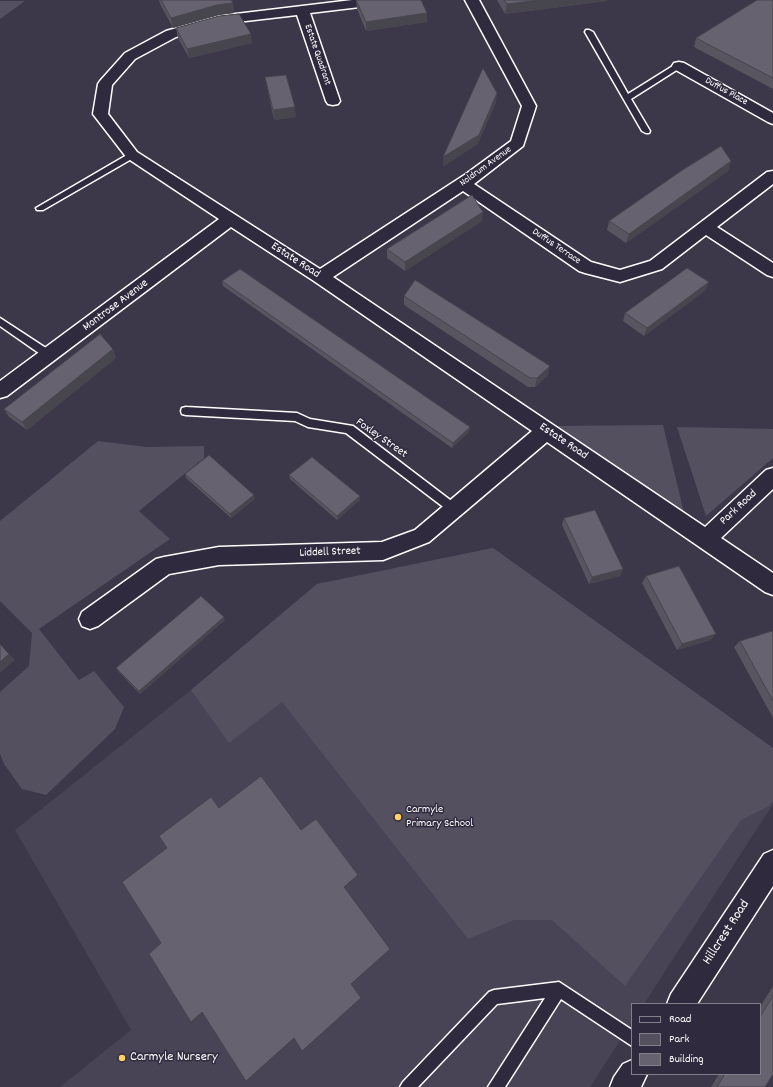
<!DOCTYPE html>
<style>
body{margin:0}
#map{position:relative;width:773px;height:1087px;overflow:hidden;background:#3c3749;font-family:Dekko,sans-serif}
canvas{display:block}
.legend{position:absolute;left:631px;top:1003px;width:130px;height:72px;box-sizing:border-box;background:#2f2a3d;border:1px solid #827f8b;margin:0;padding:5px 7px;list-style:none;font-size:12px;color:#fff}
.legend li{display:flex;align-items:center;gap:8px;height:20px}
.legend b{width:20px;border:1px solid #827f8b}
</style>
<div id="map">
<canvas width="773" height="1087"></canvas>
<ul class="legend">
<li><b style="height:5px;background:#2f2a3d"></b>Road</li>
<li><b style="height:11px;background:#555060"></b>Park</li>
<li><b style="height:11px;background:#666270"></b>Building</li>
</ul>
</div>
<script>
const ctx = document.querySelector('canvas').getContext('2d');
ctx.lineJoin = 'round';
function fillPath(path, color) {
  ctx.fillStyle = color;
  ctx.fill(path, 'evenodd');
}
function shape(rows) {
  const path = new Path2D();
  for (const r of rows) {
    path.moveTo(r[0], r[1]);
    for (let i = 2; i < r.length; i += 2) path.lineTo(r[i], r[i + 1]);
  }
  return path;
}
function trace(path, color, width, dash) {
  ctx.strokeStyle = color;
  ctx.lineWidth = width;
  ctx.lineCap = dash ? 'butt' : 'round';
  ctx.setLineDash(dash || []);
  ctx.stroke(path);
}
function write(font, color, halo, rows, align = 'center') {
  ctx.font = font + ' Dekko,sans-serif';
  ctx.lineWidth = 3;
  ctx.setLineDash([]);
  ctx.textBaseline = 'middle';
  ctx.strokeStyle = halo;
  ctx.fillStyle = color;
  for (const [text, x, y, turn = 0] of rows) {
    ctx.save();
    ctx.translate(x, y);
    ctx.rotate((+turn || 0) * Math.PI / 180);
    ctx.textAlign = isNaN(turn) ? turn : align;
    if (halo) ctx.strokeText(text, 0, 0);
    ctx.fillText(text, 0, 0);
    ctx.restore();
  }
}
const built = shape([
 [493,548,773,748,773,804,644,1004,632,1004,632,1022,590,1087,60,1087,131,1030,15,830,191,690,317,584]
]);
const green = shape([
 [0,1,25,1,0,19],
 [663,425,685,517,552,426],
 [677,427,773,429,773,458,706,516],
 [98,441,147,447,204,446,204,458,139,511,170,539,39,629,79,680,94,671,124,707,115,729,46,795,22,789,4,764,0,754,0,692,29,666,32,633,0,601,0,521],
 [493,548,773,748,773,801,769,806,741,820,625,986,552,920,514,920,468,939,282,702,229,743,191,690,317,584]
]);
const lane = shape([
 [586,30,589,30,593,32,628,94,676,64,682,64,683,66,631,99,650,131,649,133,646,133,642,131,585,32,586,30],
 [132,152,136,155,135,157,43,210,37,210,36,208,132,152],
 [0,318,52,352,54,355,52,358,46,358,0,326,0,318],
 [186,407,297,413,310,419,353,426,458,506,459,509,458,512,454,513,450,512,346,433,308,427,295,421,186,415,182,414,181,411,182,408,186,407],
 [559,982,632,1030,632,1046,561,999,505,1087,488,1087,545,998,497,1004,418,1087,400,1087,403,1082,489,992,494,990,559,982]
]);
const street = shape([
 [352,0,392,0,390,3,385,4,310,13,340,101,338,104,333,105,328,104,326,101,297,15,220,24,176,37,135,59,112,85,108,114,137,152,320,269,466,174,511,141,522,106,465,0,479,0,536,106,523,146,474,184,591,262,620,270,650,261,767,172,773,171,773,184,717,227,773,263,773,277,767,275,706,235,662,269,620,282,585,273,579,271,463,191,333,277,705,527,766,470,773,468,773,489,721,538,773,573,773,595,765,592,547,442,429,542,383,560,219,565,169,574,98,626,90,629,82,626,79,619,82,612,156,559,164,557,219,547,382,542,415,530,532,431,314,281,231,227,7,396,0,398,0,381,219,219,127,158,93,114,98,84,100,81,125,53,166,31,219,16,352,0],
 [679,62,684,63,773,113,773,124,768,122,674,69,672,66,674,63,679,62],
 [773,850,773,886,697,1004,667,1004,671,994,764,854,773,850],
 [632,1060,632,1074,647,1074,641,1087,610,1087,614,1077,623,1064,632,1060]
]);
const wall = shape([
 [159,0,231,0,233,3,234,13,219,15,173,28,160,4],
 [356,0,427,13,427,22,366,31,357,9],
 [497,0,607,0,607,1,505,14],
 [773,0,773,89,694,47,696,38],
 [176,28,252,43,189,58,178,38],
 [265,77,296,117,274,120,267,87],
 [731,161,728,171,626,243,607,230,609,221],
 [482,221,405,271,387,258,387,249],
 [222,281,470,427,469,432,452,448,223,286],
 [706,290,644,336,623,321,625,313],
 [404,296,548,375,535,387,528,387,404,305],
 [113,349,116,358,27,430,9,417,4,409],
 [185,474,255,499,231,518,186,478],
 [289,475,360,500,337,520,290,479],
 [564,518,623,569,620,576,589,584,562,525],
 [646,576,711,640,677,650,642,583],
 [225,620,140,694,118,671,116,668],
 [773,634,773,718,734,647,740,641],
 [773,986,773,1074,765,1087,711,1087,719,1074,760,1074,760,1007]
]);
const shadedWall = shape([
 [540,0,607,0,607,1,505,14,507,4],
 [233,3,234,13,219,15,173,28,171,18,217,5],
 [427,13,427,22,366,31,366,22],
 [251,34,252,43,189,58,187,49],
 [497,93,496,103,478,144,443,167,443,157],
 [295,107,296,117,274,120,273,110],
 [731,161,728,171,626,243,629,234],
 [483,212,482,221,405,271,405,262],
 [709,282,706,290,644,336,647,328],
 [113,349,116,358,27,430,22,422],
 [550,366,548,375,535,387,537,378],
 [470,427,469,432,452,448,453,443],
 [254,495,255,499,231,518,230,514],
 [360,496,360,500,337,520,337,516],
 [623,569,620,576,589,584,592,577],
 [224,617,225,620,140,694,139,691],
 [716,634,711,640,677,650,682,644],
 [9,654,15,660,0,673,0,662],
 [358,875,359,876,344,889,344,887],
 [390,949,390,950,351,985,351,984],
 [361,998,361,999,303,1051,302,1051],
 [202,1012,204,1012,193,1023,191,1022],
 [294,1038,295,1039,248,1081,246,1081]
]);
const building = shape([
 [161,0,231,0,233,3,217,5,171,18,161,0],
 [356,0,421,0,427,13,366,22,356,0],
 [504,0,540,0,507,4,504,0],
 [757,0,773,0,773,78,696,38,757,0],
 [239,14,251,34,187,49,176,28,219,16,239,14],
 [483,68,497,93,479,135,443,157,483,68],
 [286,75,295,107,273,110,265,77,286,75],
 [721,146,731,161,629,234,609,221,681,171,721,146],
 [472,195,483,212,405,262,387,249,472,195],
 [687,268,709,282,647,328,625,313,687,268],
 [240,269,470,427,453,443,222,281,240,269],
 [415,280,550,366,537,378,530,378,404,296,415,280],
 [100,334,113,349,22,422,4,409,100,334],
 [209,455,254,495,230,514,185,474,209,455],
 [312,457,360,496,337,516,289,475,312,457],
 [595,510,623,569,592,577,564,518,595,510],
 [679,566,716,634,682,644,646,576,679,566],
 [201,596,224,617,139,691,116,668,201,596],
 [772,631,773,634,773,701,740,641,772,631],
 [0,644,9,654,0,662,0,644],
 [261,776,301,830,316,819,358,875,344,887,390,949,351,984,361,998,302,1051,294,1038,246,1081,202,1012,191,1022,149,954,161,943,122,882,167,848,159,836,211,797,219,808,261,776],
 [773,996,773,1074,765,1087,717,1087,725,1074,760,1074,760,1017,773,996]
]);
const markers = [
 [398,817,4,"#ffd166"],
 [122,1058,4,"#ffd166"]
];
const farStreetnames = [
 ["Estate Quadrant",317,55,71],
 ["Duffus Place",726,92,29],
 ["Noldrum Avenue",486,167,-36],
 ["Duffus Terrace",556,247,34]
];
const streetNames = [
 ["Estate Road",295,261,33],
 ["Montrose Avenue",116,306,-37],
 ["Foxley Street",381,439,35],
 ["Estate Road",563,442,34],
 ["Park Road",739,508,-43],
 ["Liddell Street",330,553,-2]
];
const poiNames = [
 ["Carmyle",406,810],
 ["Primary School",406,824]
];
const nearStreetnames = [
 ["Hillcrest Road",727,933,-57]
];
const nearPoinames = [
 ["Carmyle Nursery",130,1058]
];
fillPath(built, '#494455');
fillPath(green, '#555060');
trace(lane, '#fff', 3);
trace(street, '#fff', 3);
fillPath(lane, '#2f2a3d');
fillPath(street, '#2f2a3d');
fillPath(wall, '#585460');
fillPath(shadedWall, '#47454e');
fillPath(building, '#666270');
trace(building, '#47454e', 1);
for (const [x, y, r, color] of markers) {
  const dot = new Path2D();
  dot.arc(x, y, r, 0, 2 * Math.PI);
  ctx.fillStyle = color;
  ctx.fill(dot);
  trace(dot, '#2f2a3d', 1.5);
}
write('10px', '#fff', '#2f2a3d', farStreetnames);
write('12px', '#fff', '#2f2a3d', streetNames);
write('12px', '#fff', '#2f2a3d', poiNames, 'left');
write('14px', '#fff', '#2f2a3d', nearStreetnames);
write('14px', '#fff', '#2f2a3d', nearPoinames, 'left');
</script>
